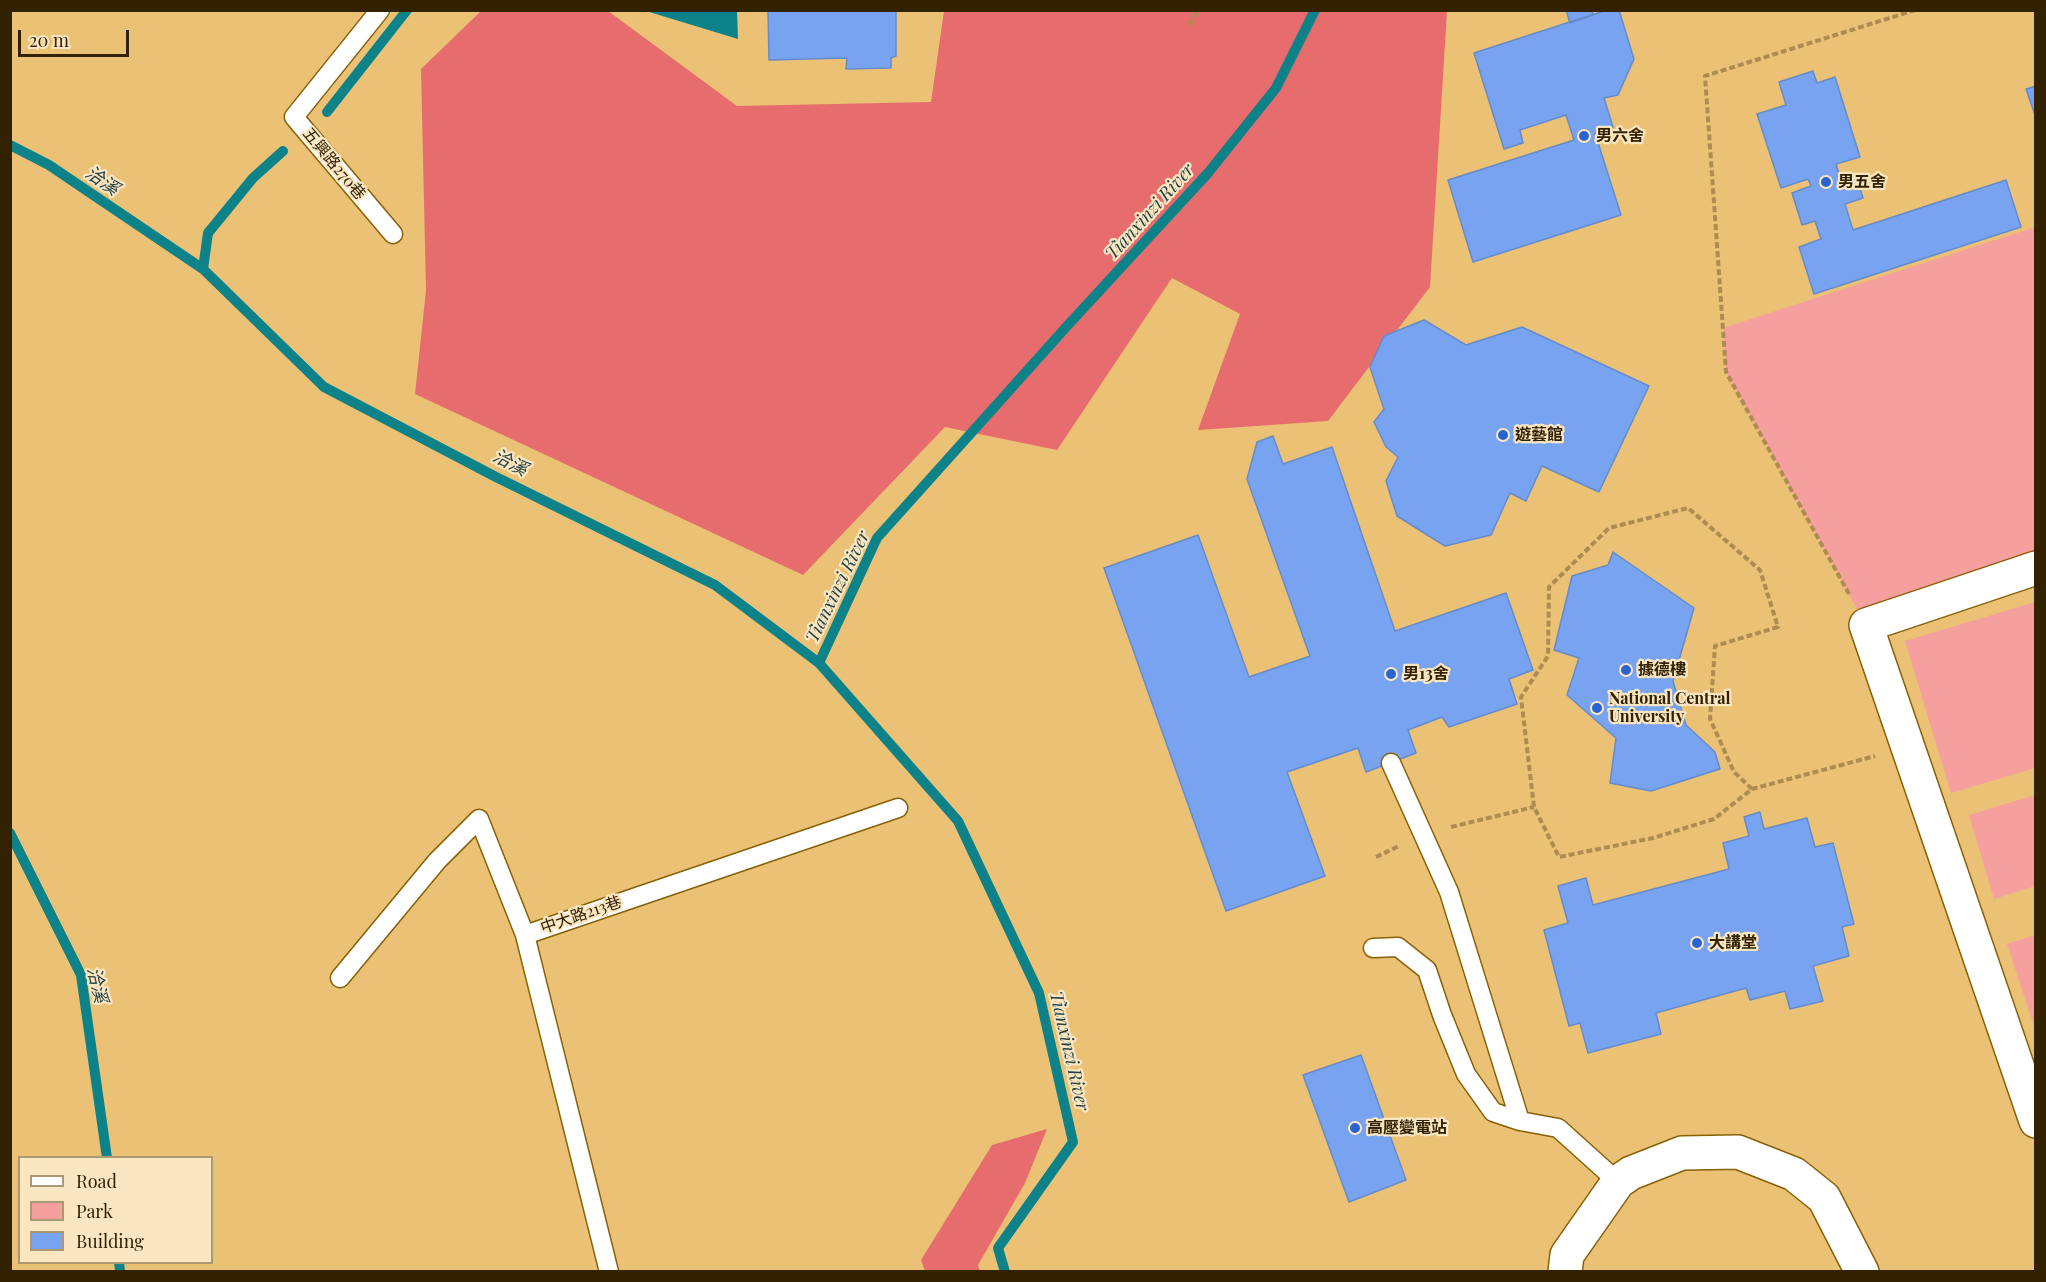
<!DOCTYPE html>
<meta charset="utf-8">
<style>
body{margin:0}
#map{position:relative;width:2046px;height:1282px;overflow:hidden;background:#ebc176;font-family:"Playfair Display",serif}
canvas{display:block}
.frame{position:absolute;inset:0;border:12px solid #322202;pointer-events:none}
.legend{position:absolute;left:18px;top:1156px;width:195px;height:108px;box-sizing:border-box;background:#fbe6c2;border:2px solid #ab9875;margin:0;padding:8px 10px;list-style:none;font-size:18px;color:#322202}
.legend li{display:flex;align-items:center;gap:12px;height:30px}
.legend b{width:30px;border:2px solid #ab9875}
.scale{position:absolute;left:18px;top:30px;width:111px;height:27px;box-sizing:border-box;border:3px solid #322202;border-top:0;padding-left:8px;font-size:18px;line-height:21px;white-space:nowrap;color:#322202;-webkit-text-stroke:4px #fbe6c2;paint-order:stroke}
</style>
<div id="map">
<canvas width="2046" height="1282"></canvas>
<div class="frame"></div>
<ul class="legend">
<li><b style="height:8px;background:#fff"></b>Road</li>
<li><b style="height:16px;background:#f59f9e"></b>Park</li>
<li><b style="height:16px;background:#77a3f0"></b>Building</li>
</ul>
<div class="scale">20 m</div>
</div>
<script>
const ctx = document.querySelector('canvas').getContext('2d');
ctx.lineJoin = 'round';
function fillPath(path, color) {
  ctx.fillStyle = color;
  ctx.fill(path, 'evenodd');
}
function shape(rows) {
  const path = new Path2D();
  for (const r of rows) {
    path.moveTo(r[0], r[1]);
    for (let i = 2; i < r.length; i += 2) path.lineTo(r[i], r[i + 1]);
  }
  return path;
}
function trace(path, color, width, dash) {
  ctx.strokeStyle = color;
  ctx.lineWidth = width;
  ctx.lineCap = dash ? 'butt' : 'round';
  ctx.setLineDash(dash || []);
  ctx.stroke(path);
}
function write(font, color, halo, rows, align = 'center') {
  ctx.font = font + ' "Playfair Display","Noto Sans TC",serif';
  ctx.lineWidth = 4.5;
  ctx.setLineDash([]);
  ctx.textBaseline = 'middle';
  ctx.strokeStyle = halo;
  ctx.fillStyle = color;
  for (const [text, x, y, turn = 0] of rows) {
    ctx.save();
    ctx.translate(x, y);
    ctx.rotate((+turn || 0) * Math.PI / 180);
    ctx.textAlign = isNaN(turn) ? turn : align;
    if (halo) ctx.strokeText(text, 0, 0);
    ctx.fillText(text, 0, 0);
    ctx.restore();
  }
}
const green = shape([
 [2035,227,2035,568,1866,625,1726,372,1723,328],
 [2035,602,2035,768,1951,793,1905,641],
 [2035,795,2035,886,1994,899,1969,815],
 [2035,935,2036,935,2035,1029,2007,944]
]);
const forest = shape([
 [481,11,608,11,737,106,931,102,944,11,1447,11,1430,287,1328,421,1198,430,1240,314,1172,278,1057,450,945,427,803,575,415,394,426,290,421,69],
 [1047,1129,1025,1183,978,1265,980,1271,925,1271,921,1260,992,1145]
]);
const water = shape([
 [646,11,737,11,738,39]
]);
const stream = shape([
 [327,112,407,10],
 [10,145,49,165,203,269,324,387,496,477,715,585,819,663],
 [203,269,208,233,253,178,283,151],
 [10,833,81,975,107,1158],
 [119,1262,120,1272],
 [1005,1272,998,1248,1073,1142,1039,993,958,821,819,663,877,538,1068,325,1208,173,1276,88,1315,10]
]);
const building = shape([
 [768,10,896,10,896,56,891,58,891,68,846,69,847,58,769,60,768,10],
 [1566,10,1592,10,1593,15,1570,23,1566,10],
 [1607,10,1619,10,1634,59,1618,95,1604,98,1613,127,1595,133,1621,215,1473,262,1448,180,1574,140,1566,115,1520,130,1523,143,1504,149,1474,53,1607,10],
 [1813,71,1817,83,1835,77,1860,157,1836,164,1842,183,1857,179,1863,198,1845,204,1853,230,2006,180,2021,227,1814,294,1799,247,1821,239,1815,221,1802,225,1792,193,1811,186,1808,179,1781,188,1757,114,1786,105,1779,82,1813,71],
 [2036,86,2036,118,2026,89,2036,86],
 [1424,320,1466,345,1522,327,1649,386,1599,492,1542,466,1526,501,1510,493,1491,535,1445,546,1397,516,1386,481,1398,457,1386,447,1374,422,1384,409,1370,367,1384,336,1424,320],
 [1273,436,1283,464,1332,447,1395,631,1506,593,1533,670,1509,679,1517,704,1449,727,1442,717,1408,730,1416,753,1366,772,1358,748,1287,772,1325,876,1226,911,1104,568,1198,535,1249,677,1310,656,1247,479,1257,442,1273,436],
 [1613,552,1694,608,1673,681,1686,725,1715,752,1720,769,1651,791,1610,783,1616,738,1567,695,1579,658,1554,650,1572,576,1608,565,1613,552],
 [1760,812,1764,829,1807,818,1815,847,1833,843,1854,924,1842,927,1849,956,1813,966,1823,1001,1790,1009,1785,991,1750,1000,1746,988,1656,1013,1661,1034,1588,1053,1580,1023,1569,1026,1544,930,1568,923,1558,886,1586,878,1593,905,1729,869,1723,843,1749,836,1744,817,1760,812],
 [1361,1055,1406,1180,1349,1202,1303,1075,1361,1055]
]);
const path = shape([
 [1189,25,1198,10],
 [1849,594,1726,372,1705,76,1915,10],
 [1752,789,1734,772,1710,719,1715,646,1778,627,1760,570,1688,508,1609,528,1549,587,1548,656,1521,697,1534,807,1559,857,1653,838,1714,819,1752,789,1875,756],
 [1451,827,1534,807],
 [1376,857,1399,846]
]);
const service = shape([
 [380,10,294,117,393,234],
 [1391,763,1449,892,1520,1121,1558,1128,1618,1182],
 [1373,948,1398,947,1427,970,1442,1015,1466,1074,1493,1112,1520,1121],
 [340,978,437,861,479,819,525,935],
 [609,1272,525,935,898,808]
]);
const minor = shape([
 [2036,568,1866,625,2036,1121],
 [1565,1272,1567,1255,1618,1182,1631,1173,1682,1153,1738,1152,1794,1174,1824,1198,1862,1272]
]);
const markers = [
 [1584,136,6,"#2764d1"],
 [1826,182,6,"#2764d1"],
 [1503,435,6,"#2764d1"],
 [1626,670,6,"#2764d1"],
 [1391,674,6,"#2764d1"],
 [1597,708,6,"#2764d1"],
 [1697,943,6,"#2764d1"],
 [1355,1128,6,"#2764d1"]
];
const poiNames = [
 ["男六舍",1596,136],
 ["男五舍",1838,182],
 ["遊藝館",1515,435],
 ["據德樓",1638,670],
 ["男13舍",1403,674],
 ["National Central",1609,699],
 ["University",1609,717],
 ["大講堂",1709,943],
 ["高壓變電站",1367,1128]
];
const streetNames = [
 ["五興路270巷",334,164,50],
 ["中大路213巷",581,915,-19]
];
const waterNames = [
 ["洽溪",102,181,34],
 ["Tianxinzi River",1150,212,-48],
 ["洽溪",510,463,27],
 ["Tianxinzi River",838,587,-64],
 ["洽溪",97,985,77],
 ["Tianxinzi River",1069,1051,77]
];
fillPath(green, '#f59f9e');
fillPath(forest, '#e76c6e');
fillPath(water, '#0d8289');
trace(stream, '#0d8289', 10);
fillPath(building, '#77a3f0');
trace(building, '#668bca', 1.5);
trace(service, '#876106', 21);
trace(minor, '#876106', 36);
trace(path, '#ae8c4f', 4, [6, 3]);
trace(service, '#fff', 18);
trace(minor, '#fff', 33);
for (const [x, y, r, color] of markers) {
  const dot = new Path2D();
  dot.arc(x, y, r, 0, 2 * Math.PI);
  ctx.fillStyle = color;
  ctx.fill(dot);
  trace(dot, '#fbe6c2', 2);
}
write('bold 16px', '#322202', '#fbe6c2', poiNames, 'left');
write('16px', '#322202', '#fbe6c2', streetNames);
write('italic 18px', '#224143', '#fbe6c2', waterNames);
</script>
